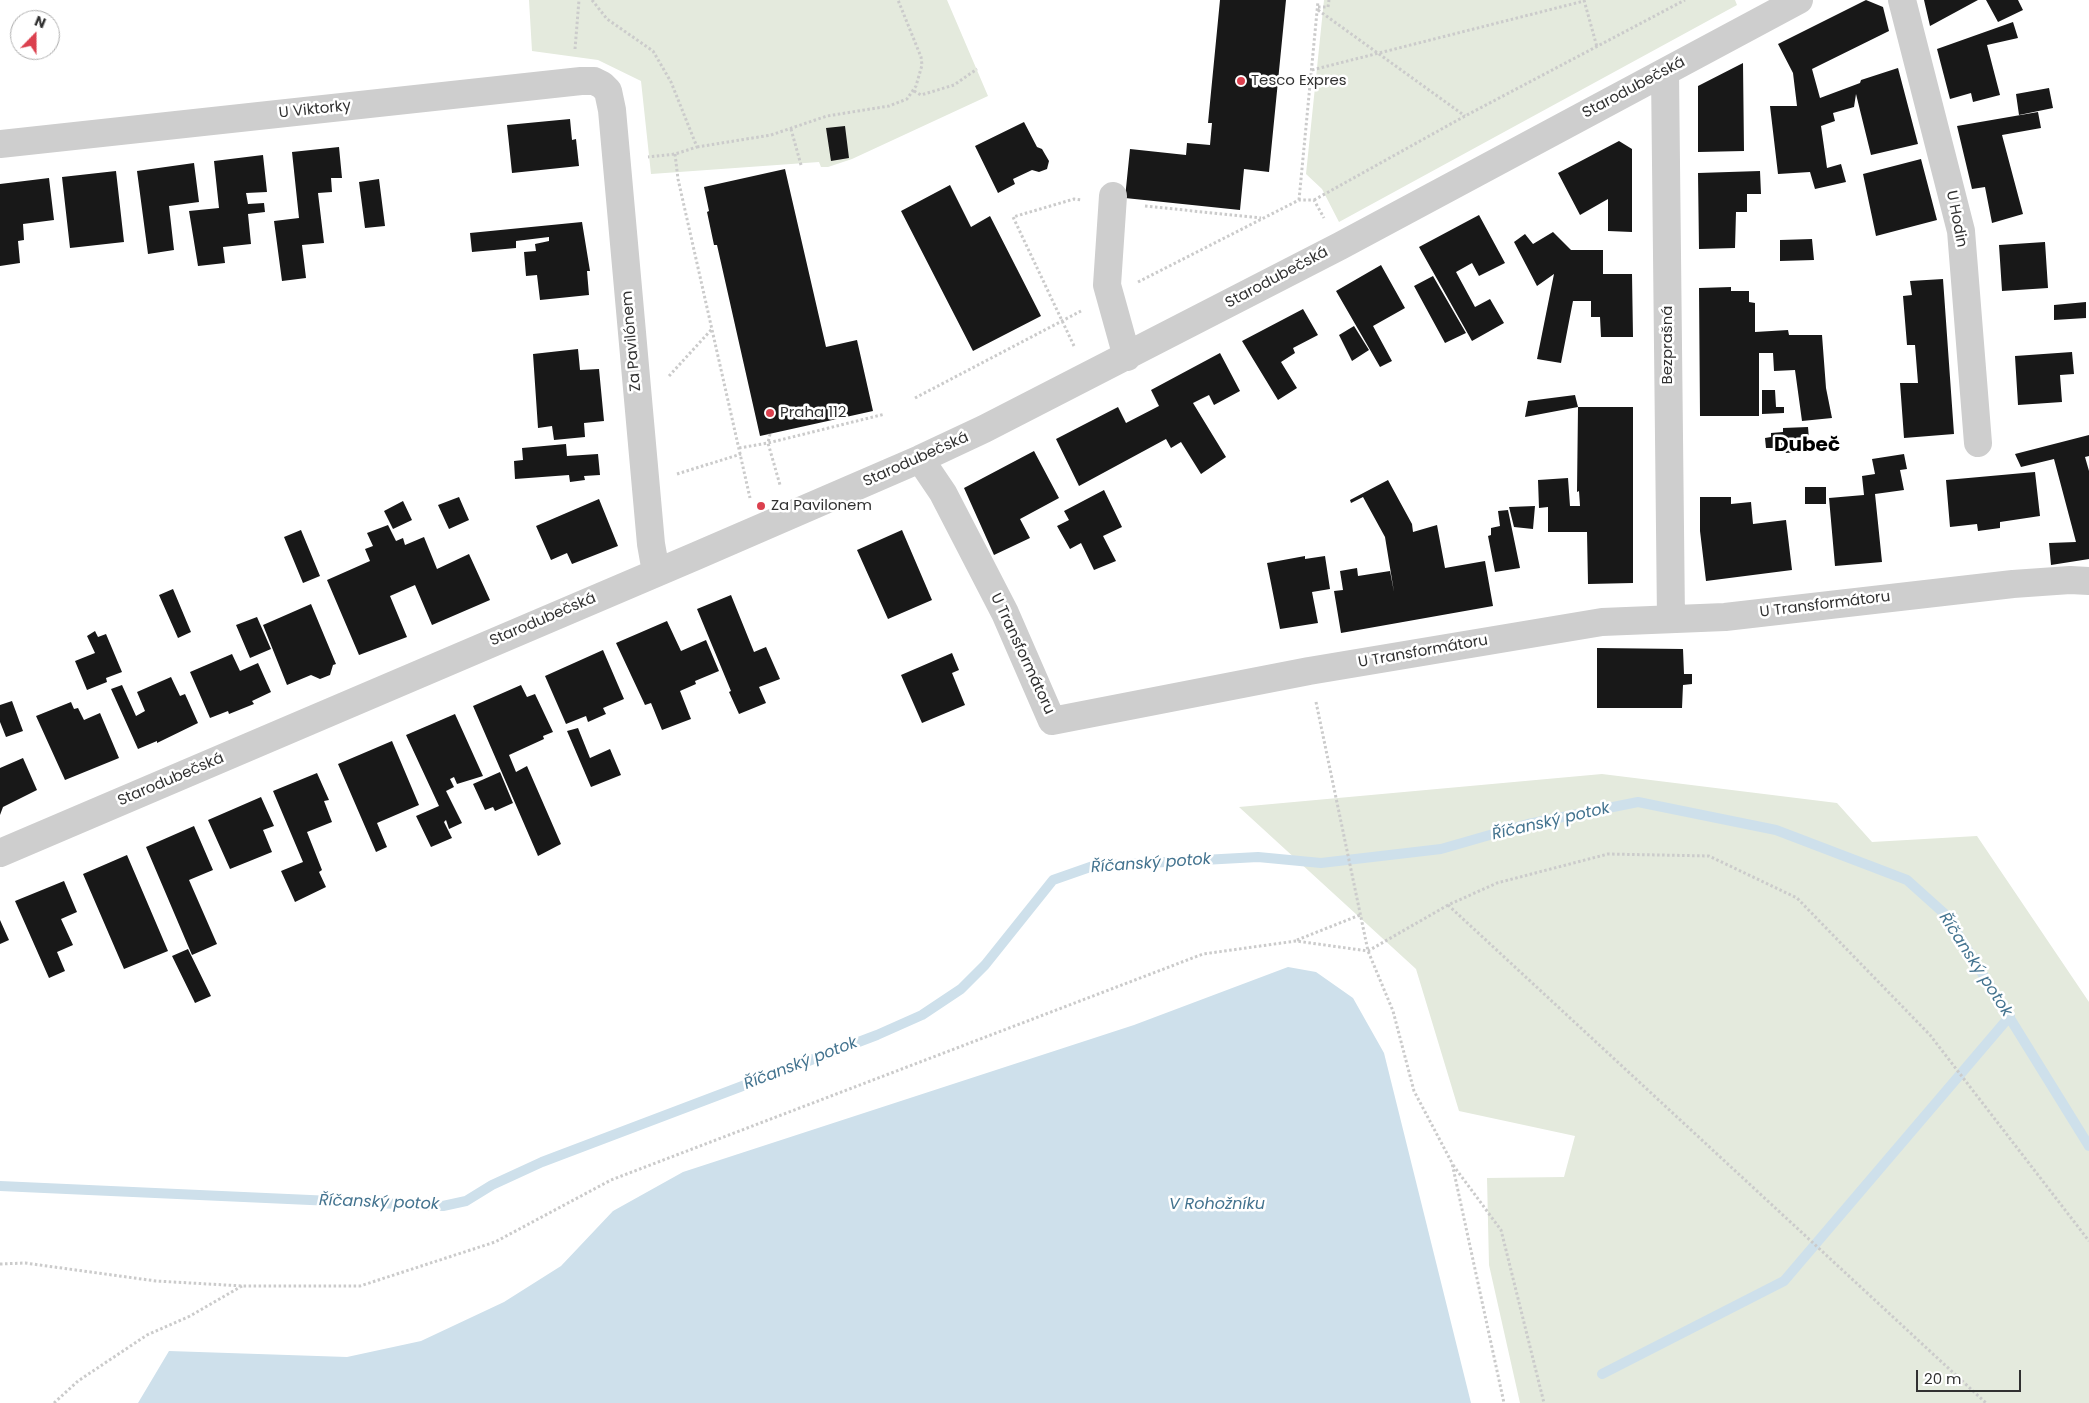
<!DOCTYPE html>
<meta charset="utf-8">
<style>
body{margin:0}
#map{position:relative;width:2089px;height:1403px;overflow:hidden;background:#fff;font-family:Poppins,sans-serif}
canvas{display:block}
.north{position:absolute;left:10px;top:10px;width:50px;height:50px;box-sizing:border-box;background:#fff;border:1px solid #adadad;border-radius:50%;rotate:22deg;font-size:14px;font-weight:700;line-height:20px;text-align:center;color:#313131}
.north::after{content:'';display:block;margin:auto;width:18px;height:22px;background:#db404e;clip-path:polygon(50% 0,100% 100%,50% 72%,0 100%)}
.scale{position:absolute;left:1916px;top:1370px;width:105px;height:22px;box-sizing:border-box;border:2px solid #313131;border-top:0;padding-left:6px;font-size:15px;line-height:18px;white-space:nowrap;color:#313131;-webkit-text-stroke:4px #fff;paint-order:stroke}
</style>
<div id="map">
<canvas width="2089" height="1403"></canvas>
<div class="north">N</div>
<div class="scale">20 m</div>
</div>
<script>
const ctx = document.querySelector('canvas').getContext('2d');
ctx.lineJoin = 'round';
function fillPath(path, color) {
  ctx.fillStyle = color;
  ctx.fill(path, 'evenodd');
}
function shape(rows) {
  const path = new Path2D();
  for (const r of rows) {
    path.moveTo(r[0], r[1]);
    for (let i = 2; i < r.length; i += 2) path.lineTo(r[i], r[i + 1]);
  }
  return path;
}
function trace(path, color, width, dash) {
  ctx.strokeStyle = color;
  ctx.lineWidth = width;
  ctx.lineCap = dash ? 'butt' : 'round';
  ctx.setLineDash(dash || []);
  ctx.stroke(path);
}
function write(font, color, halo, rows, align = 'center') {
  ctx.font = font + ' Poppins,sans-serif';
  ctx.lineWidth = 5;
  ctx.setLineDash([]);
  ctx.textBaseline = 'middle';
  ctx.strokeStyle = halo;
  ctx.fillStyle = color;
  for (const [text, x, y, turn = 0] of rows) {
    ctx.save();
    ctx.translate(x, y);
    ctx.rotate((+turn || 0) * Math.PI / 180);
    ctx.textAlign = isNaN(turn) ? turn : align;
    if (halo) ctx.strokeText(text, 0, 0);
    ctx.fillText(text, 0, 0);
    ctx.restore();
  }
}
const green = shape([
 [529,0,947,0,988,96,852,159,828,167,821,167,819,162,651,174,641,81,598,60,532,51],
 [1324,0,1735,0,1737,5,1339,222,1322,189,1306,174],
 [1602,774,1837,803,1872,842,1977,836,2089,1002,2089,1403,1520,1403,1489,1265,1487,1178,1564,1177,1575,1136,1459,1111,1416,969,1239,807]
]);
const water = shape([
 [1288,967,1316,972,1353,998,1384,1053,1471,1403,138,1403,169,1351,347,1357,421,1341,504,1302,561,1266,613,1211,683,1172,1134,1025]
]);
const stream = shape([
 [0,1186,443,1206,466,1201,492,1185,542,1162,877,1035,922,1015,961,989,985,965,1053,880,1093,866,1258,857,1321,863,1441,849,1528,824,1638,802,1776,830,1907,880,1946,915,2089,1146],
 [1602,1374,1784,1281,2010,1016]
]);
const building = shape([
 [1220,0,1286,0,1269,172,1244,169,1240,210,1125,198,1130,149,1186,155,1187,143,1210,145,1212,123,1208,123],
 [1866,0,1883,7,1889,31,1812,69,1820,98,1860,83,1861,80,1898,68,1918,144,1871,155,1856,94,1854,107,1833,113,1835,121,1821,126,1827,168,1841,164,1846,182,1815,189,1810,172,1778,174,1770,106,1797,106,1793,73,1778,44],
 [1924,0,1978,0,1930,26],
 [1986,0,2018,0,2023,10,1998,22],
 [2013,22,2018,38,1987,45,2000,95,1973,102,1971,93,1950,99,1937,49],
 [1743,63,1744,151,1698,152,1698,86],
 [2049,88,2053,108,2019,115,2016,94],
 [2038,112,2041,128,2002,135,2023,214,1992,223,1985,187,1972,189,1957,126],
 [570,119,572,140,576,139,579,166,512,173,507,125],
 [1024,122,1037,147,1042,149,1049,161,1047,169,1039,172,1032,170,1013,179,1015,184,998,193,975,146],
 [845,126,849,158,831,161,826,128],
 [1619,141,1632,149,1632,232,1608,231,1608,199,1580,215,1558,173],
 [339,147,342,178,331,178,332,192,318,193,324,243,302,245,306,278,282,281,274,221,299,218,292,152],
 [263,155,267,192,246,193,248,204,264,203,265,212,248,214,251,244,223,247,225,263,198,266,189,211,219,208,214,161],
 [1921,159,1937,220,1876,236,1863,174],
 [194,163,199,202,169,206,174,250,148,254,137,171],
 [785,169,826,347,857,340,873,411,760,436,717,245,714,245,707,212,709,211,704,187],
 [116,171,124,242,70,248,62,177],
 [1760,171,1761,194,1747,194,1747,212,1736,212,1735,248,1699,249,1698,173],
 [49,178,54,220,23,224,24,240,18,241,20,263,0,266,0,184],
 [379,179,385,226,365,228,359,182],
 [950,185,971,227,990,216,1041,316,973,351,901,211],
 [1479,215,1505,263,1479,276,1472,263,1456,272,1475,307,1490,299,1504,323,1472,341,1419,247],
 [582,222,590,271,587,271,589,295,540,300,537,275,526,276,524,252,536,251,535,244,549,241,549,237,516,241,516,248,472,252,470,233],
 [1553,232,1571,250,1603,250,1603,274,1632,274,1633,337,1601,337,1600,317,1591,317,1591,301,1573,301,1561,363,1537,359,1554,274,1537,286,1514,242,1525,234,1533,244],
 [1812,239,1814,260,1780,261,1780,240],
 [2045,242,2048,288,2002,291,1999,245],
 [1381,265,1405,308,1373,326,1392,361,1380,367,1336,291],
 [1433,276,1466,333,1445,343,1414,286],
 [1943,279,1954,434,1904,438,1900,383,1918,383,1915,345,1907,345,1903,296,1912,295,1910,281],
 [1731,287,1731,291,1749,291,1749,302,1755,303,1755,332,1788,330,1789,335,1822,335,1826,388,1832,418,1802,421,1795,370,1774,371,1773,353,1759,353,1759,416,1700,416,1699,288],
 [2086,302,2086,318,2054,320,2054,305],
 [1303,309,1318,335,1293,348,1295,353,1281,362,1297,388,1278,400,1242,341],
 [1354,326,1369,350,1352,361,1339,335],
 [578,349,580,370,599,369,604,421,584,423,585,437,554,440,552,426,538,428,533,354],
 [2072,352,2074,374,2060,375,2062,402,2018,405,2015,356],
 [1220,353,1240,391,1214,405,1209,395,1193,403,1226,457,1201,474,1181,442,1171,448,1166,439,1079,486,1056,439,1118,407,1126,423,1159,406,1151,390],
 [1762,390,1775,390,1776,407,1784,407,1784,413,1762,414],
 [1575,395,1578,407,1525,417,1528,401],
 [1578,407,1633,407,1633,583,1588,584,1587,532,1548,532,1548,507,1539,508,1538,480,1568,478,1570,506,1580,506,1579,491,1577,492],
 [1808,427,1810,451,1786,453,1785,451,1774,452,1774,448,1766,448,1765,438,1771,437,1771,433,1783,432,1783,428],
 [2089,435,2089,456,2085,457,2089,471,2089,559,2051,565,2049,543,2076,542,2054,459,2021,467,2015,454],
 [566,444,567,456,598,454,600,475,584,476,585,480,570,482,569,475,515,479,514,461,523,460,522,448],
 [1034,451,1059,498,1020,519,1030,538,994,555,964,488],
 [1904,454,1907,469,1900,470,1904,490,1875,494,1882,562,1835,566,1829,498,1864,495,1862,476,1875,474,1872,459],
 [2035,472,2040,516,2000,522,2000,528,1978,531,1977,524,1950,527,1946,480],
 [1388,480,1412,524,1413,532,1437,525,1445,568,1485,561,1493,606,1341,633,1334,591,1343,590,1340,571,1357,568,1358,576,1390,571,1394,592,1385,537,1363,497,1351,503,1350,500],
 [1805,487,1826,487,1826,504,1805,504],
 [1104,490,1122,527,1103,536,1116,561,1094,570,1081,543,1070,549,1057,526,1069,520,1064,511],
 [459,497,469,520,449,529,438,505],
 [1700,497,1731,497,1731,504,1751,502,1753,524,1786,520,1792,570,1706,581,1700,531],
 [599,499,618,546,572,564,567,553,551,560,536,526],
 [403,501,412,520,393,529,384,511],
 [1535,506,1533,529,1514,527,1509,507],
 [1508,510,1520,568,1495,572,1488,536,1491,535,1491,528,1500,526,1498,511],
 [388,525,396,541,403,538,405,545,424,537,437,569,469,554,490,600,432,625,415,585,390,596,407,637,359,655,327,580,370,561,365,549,373,546,367,533],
 [301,530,320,576,303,583,284,537],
 [902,530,932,600,888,619,857,550],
 [1305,556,1305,559,1325,556,1330,589,1312,592,1318,623,1280,629,1267,563],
 [173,589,191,632,178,638,159,595],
 [731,595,754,652,766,647,780,679,759,687,766,703,739,714,729,692,731,691,697,609],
 [311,604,336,664,333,665,330,675,320,679,311,675,287,685,263,625],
 [257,617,271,649,250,658,236,625],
 [667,621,681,651,706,640,719,671,695,681,696,684,680,691,691,719,662,730,651,703,645,705,616,643],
 [95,631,98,637,106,634,122,672,106,678,107,682,87,690,75,661,95,653,87,636],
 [1597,648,1683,649,1684,674,1692,674,1692,684,1683,685,1682,708,1597,708],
 [603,650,624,699,603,708,606,714,588,722,586,716,566,724,545,676],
 [952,653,959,670,952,673,965,705,922,723,901,675],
 [232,654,240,671,258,663,271,692,252,701,254,704,229,714,228,711,210,718,190,672],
 [171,677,180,696,185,694,198,723,157,743,157,741,138,749,111,689,122,685,136,716,145,711,137,692],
 [521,685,527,697,535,694,553,732,543,736,544,739,509,755,516,772,527,766,561,844,538,856,473,706],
 [12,701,23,731,6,737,0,722,0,705],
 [71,702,74,709,78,708,84,720,100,713,119,758,65,780,36,716],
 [455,714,483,776,457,784,454,777,450,779,454,787,446,791,462,823,449,829,446,820,444,822,452,838,431,847,416,816,439,806,406,735],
 [578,728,590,758,610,749,621,775,591,787,567,731],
 [392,741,419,805,377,823,387,847,376,852,338,764],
 [23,758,37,790,3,807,0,815,0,768],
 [500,772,513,803,495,811,493,807,485,810,473,784],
 [317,773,329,800,324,801,332,822,307,832,322,870,319,872,326,887,295,902,281,871,303,862,273,791],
 [261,797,274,826,263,830,272,852,230,869,208,820],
 [194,826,213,870,189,880,217,944,192,955,146,847],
 [127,855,168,951,124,969,83,874],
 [64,881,77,912,61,919,73,945,57,952,65,971,49,978,15,901],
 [0,920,9,940,0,944],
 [188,949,211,996,195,1003,172,956]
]);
const path = shape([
 [592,0,607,19,653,51,671,82,697,147,675,154,648,157],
 [1584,0,1597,47],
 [1318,7,1328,7,1329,0],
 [1318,10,1465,116],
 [575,49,579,0],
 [1312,70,1584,1],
 [914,91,921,95,954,85,977,69],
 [791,129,801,165],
 [697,147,771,135,827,116,889,106,907,99,916,86,922,65,921,57,898,0],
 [675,154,678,179,750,498],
 [1299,200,1318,1],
 [1314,200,1465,116,1685,0],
 [1145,206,1261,218],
 [1138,282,1299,200,1314,200,1324,218],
 [1074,346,1013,217,1074,199,1082,200],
 [669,376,712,329],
 [915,398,1081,311],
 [770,434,768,443,780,485],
 [739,448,768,443,885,414],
 [677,474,741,454],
 [1316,702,1368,951,1393,1011,1414,1091,1452,1163,1504,1403],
 [1448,905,1986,1403],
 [1297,940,1360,915],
 [1453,1165,1501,1230,1544,1403],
 [0,1264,25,1263,156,1281,243,1286,360,1286,495,1242,611,1180,1203,954,1296,941,1368,951,1448,905,1497,883,1608,854,1709,856,1797,898,1930,1035,2089,1241],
 [54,1403,78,1381,147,1335,190,1316,242,1286]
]);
const minor = shape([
 [1902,0,1961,231,1978,443],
 [1665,72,1671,619],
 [0,144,581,81,594,81,602,85,608,91,612,110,651,544,656,572],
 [1113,196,1107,285,1127,357],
 [920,459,943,493,1005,613,1052,721,1309,671,1602,622,1725,617,2013,584,2070,580,2089,581],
 [0,853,696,556,920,459,984,429,1340,246,1799,0]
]);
const markers = [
 [1241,81,5,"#db404e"],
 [770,413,5,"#db404e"],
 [761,506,5,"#db404e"]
];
const poiNames = [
 ["Tesco Expres",1251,81],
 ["Praha 112",780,413],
 ["Za Pavilonem",771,506]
];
const streetNames = [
 ["Starodubečská",1634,88,-28],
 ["U Viktorky",315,110,-6],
 ["U Hodin",1956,219,79],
 ["Starodubečská",1277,278,-28],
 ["Za Pavilónem",632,341,-95],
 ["Bezprašná",1668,345,-90],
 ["Starodubečská",916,460,-24],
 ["U Transformátoru",1825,605,-7],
 ["Starodubečská",543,620,-23],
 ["U Transformátoru",1423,652,-10],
 ["U Transformátoru",1022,654,65],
 ["Starodubečská",171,780,-23]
];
const waterNames = [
 ["Říčanský potok",1551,822,-13],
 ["Říčanský potok",1151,864,-4],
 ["Říčanský potok",1975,965,57],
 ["Říčanský potok",801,1064,-21],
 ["Říčanský potok",379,1203,2],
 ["V Rohožníku",1217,1205]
];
const districtNames = [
 ["Dubeč",1807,446]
];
fillPath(green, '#e4eadd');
fillPath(water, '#cee0eb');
trace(stream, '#cee0eb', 10);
fillPath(building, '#181818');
trace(path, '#cbcbcb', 3, [2.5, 2.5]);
trace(minor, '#cecece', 28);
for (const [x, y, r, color] of markers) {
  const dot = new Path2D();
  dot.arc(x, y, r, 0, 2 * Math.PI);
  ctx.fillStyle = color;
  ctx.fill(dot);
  trace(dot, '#fff', 2);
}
write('15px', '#313131', '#fff', poiNames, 'left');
write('15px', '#313131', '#fff', streetNames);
write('italic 16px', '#43738f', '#fff', waterNames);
write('bold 20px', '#000', '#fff', districtNames);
</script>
